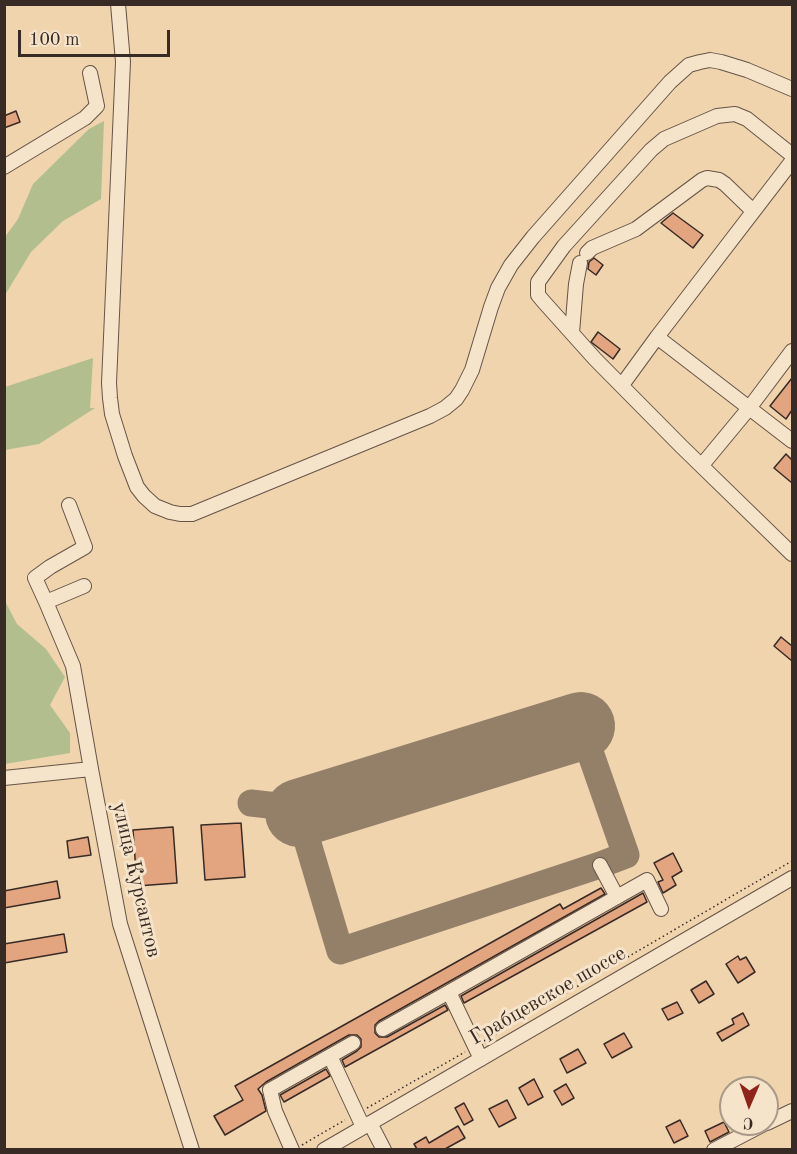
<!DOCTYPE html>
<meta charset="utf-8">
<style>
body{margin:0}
#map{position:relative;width:797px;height:1154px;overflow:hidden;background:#efd4ae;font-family:"Old Standard TT",serif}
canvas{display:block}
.frame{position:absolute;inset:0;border:6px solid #382a24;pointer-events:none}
.north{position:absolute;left:719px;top:1076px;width:60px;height:60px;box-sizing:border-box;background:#f5e3ca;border:2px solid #a99988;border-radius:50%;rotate:182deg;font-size:16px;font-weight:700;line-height:24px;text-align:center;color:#382a24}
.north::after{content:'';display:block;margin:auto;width:21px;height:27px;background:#8f2418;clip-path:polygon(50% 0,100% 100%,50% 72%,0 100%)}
.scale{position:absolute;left:18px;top:30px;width:152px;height:27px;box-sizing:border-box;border:3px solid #382a24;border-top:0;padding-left:8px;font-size:18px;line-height:21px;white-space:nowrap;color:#382a24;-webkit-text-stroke:4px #f5e3ca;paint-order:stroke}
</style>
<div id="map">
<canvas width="797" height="1154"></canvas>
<div class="frame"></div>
<div class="north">С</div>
<div class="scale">100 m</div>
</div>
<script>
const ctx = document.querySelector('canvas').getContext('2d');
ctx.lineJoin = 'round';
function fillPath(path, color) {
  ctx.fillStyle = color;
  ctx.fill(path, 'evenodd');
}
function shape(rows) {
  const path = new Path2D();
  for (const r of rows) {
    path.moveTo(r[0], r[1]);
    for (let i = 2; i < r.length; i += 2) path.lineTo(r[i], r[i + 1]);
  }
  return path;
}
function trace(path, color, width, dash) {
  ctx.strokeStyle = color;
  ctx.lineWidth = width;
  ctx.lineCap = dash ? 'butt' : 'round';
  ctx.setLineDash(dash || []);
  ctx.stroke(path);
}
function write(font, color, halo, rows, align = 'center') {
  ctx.font = font + ' "Old Standard TT",serif';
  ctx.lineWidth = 6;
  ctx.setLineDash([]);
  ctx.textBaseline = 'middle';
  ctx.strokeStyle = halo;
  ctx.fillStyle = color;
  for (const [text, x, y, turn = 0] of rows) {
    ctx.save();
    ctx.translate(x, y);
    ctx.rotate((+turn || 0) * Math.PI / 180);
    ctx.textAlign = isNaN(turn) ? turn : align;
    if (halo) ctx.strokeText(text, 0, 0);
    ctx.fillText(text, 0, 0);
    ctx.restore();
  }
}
const green = shape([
 [104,121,101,199,63,221,31,252,5,295,5,237,18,219,33,184,89,129],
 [93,358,90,408,95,408,39,444,5,450,5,387],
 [4,599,17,624,46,649,65,677,50,705,70,733,70,753,5,764]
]);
const taxiway = shape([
 [251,803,286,807,299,813,340,951,600,865,626,855,581,726]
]);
const runway = shape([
 [299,813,581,726]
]);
const building = shape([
 [16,111,20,122,4,128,4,116,16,111],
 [673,213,703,235,693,248,661,223,673,213],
 [594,258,603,265,596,275,588,269,589,262,594,258],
 [598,332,620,349,613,359,591,342,598,332],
 [792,378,792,410,786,419,770,406,792,378],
 [786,454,792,460,792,483,774,468,786,454],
 [781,637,792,646,792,661,774,646,781,637],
 [241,823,245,877,205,880,201,825,241,823],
 [173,827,177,883,137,886,133,830,173,827],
 [88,837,91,855,69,858,67,841,88,837],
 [673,853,682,871,672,877,676,885,663,893,658,882,663,880,654,863,673,853],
 [57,881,60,898,4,908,4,891,57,881],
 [601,888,605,894,379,1021,375,1025,375,1033,379,1037,387,1037,445,1005,448,1010,345,1067,342,1060,357,1051,361,1047,361,1039,357,1035,349,1035,266,1082,258,1089,262,1095,266,1111,225,1135,214,1116,243,1100,235,1086,560,904,563,909,601,888],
 [643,893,647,902,464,1003,461,996,643,893],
 [64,934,67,952,4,963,4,944,64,934],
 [738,956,740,960,746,957,755,972,738,983,726,964,738,956],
 [706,981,714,994,699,1003,691,990,706,981],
 [677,1002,683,1013,668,1020,662,1009,677,1002],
 [743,1013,749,1025,722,1041,717,1033,734,1024,732,1019,743,1013],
 [624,1033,632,1047,612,1058,604,1044,624,1033],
 [578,1049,586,1063,567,1073,560,1059,578,1049],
 [326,1069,330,1076,284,1102,280,1095,326,1069],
 [534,1079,543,1097,528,1105,519,1088,534,1079],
 [566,1084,574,1098,562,1105,554,1091,566,1084],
 [507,1100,516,1118,499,1127,489,1109,507,1100],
 [464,1103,473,1120,464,1125,455,1108,464,1103],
 [680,1120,688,1136,674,1143,666,1127,680,1120],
 [724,1122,729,1132,710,1142,705,1131,724,1122],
 [458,1126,465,1138,445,1149,417,1149,414,1144,426,1137,429,1143,458,1126]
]);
const path = shape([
 [484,1041,792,861],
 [367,1108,465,1052],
 [302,1145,345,1120]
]);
const minor = shape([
 [118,4,123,62,109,383,110,398,112,414,125,456,137,487,144,496,155,506,170,512,180,514,192,514,430,416,445,408,456,399,462,390,472,370,491,307,498,288,511,265,533,237,670,82,689,65,700,62,710,60,721,62,747,70,792,89],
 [792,155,747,119,735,114,717,116,664,139,651,150,564,246,538,282,538,295,543,301,595,359,681,446,792,554],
 [4,167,85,118,97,106,90,73],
 [587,253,592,248,636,229,702,180,707,178,719,180,725,184,753,211],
 [572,333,576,284,580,263],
 [657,337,792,441],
 [622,385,657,337,792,161],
 [702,465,750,407,792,351],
 [84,586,46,602,73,666,91,769],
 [46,602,35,578,50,567,85,547,69,505],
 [4,778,91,769,120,924,192,1150],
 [600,865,617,897],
 [449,992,647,880,661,909],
 [383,1029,449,992,481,1059],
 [330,1056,363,1127],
 [370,1123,384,1150],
 [767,1123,792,1111],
 [292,1150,275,1111,270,1090,353,1043],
 [324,1150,792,878],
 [714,1150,764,1124]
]);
const streetNames = [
 ["улица Курсантов",136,880,77],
 ["Грабцевское шоссе",548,996,-30]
];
fillPath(green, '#b3be8f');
trace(taxiway, '#947f69', 27);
trace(runway, '#947f69', 68);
fillPath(building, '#e3a580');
trace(building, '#382a24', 1.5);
trace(minor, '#665446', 16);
trace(path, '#382a24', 1.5, [1.5, 3]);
trace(minor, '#f5e3ca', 14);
write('21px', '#382a24', '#f5e3ca', streetNames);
</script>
